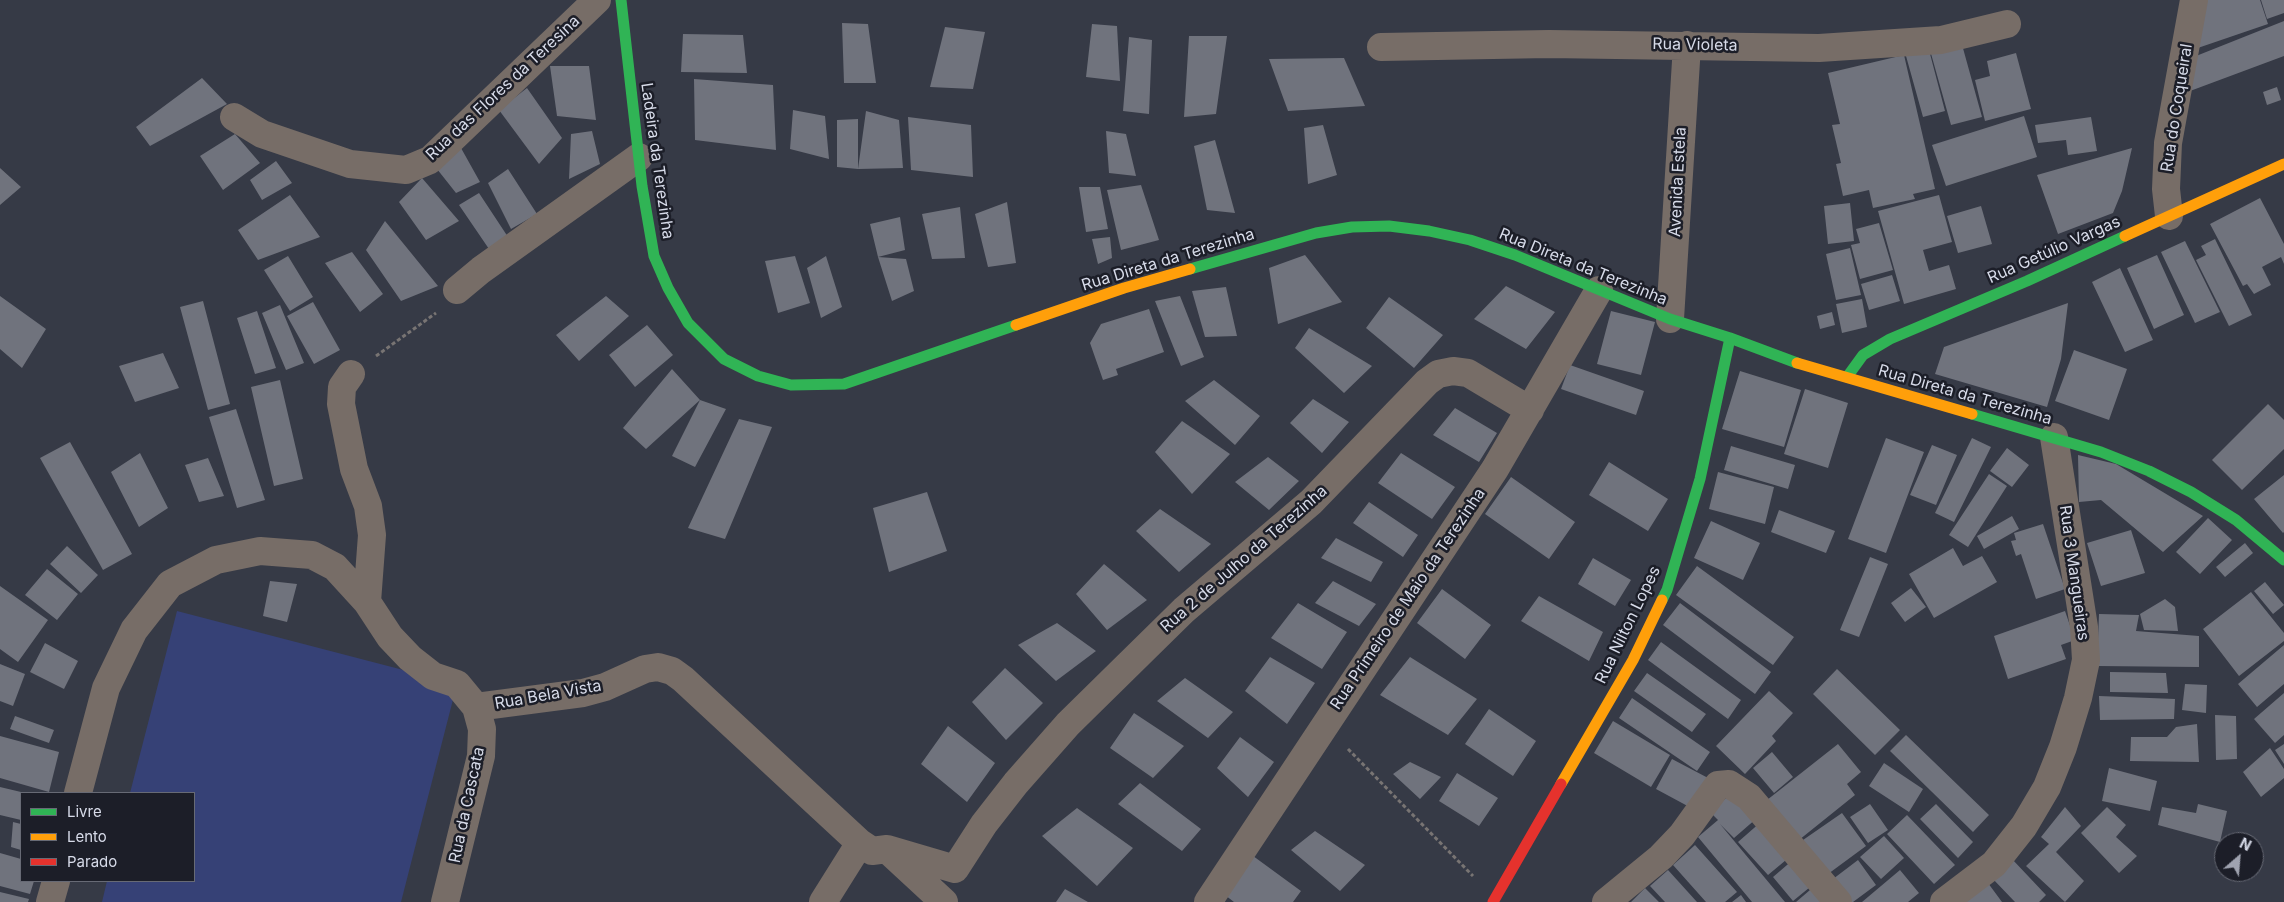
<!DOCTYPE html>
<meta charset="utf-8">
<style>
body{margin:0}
#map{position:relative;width:2284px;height:902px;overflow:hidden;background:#363a46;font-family:Inter,sans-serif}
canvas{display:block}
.legend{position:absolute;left:20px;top:792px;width:175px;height:90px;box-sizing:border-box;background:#1c1e28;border:1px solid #676a75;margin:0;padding:6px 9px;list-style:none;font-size:15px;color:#d7dbe9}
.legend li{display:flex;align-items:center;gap:10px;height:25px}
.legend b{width:25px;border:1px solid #676a75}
.north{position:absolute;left:2214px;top:832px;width:50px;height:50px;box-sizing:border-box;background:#1c1e28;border:1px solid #676a75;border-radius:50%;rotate:27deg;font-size:14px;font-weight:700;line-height:20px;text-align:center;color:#d7dbe9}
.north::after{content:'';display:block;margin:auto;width:18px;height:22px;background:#9fa3b0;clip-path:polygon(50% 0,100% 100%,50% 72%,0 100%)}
</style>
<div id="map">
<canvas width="2284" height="902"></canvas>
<ul class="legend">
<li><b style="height:6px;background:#30b455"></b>Livre</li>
<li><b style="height:6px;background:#ff9f0a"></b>Lento</li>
<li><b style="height:6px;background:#e5322d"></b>Parado</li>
</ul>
<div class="north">N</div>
</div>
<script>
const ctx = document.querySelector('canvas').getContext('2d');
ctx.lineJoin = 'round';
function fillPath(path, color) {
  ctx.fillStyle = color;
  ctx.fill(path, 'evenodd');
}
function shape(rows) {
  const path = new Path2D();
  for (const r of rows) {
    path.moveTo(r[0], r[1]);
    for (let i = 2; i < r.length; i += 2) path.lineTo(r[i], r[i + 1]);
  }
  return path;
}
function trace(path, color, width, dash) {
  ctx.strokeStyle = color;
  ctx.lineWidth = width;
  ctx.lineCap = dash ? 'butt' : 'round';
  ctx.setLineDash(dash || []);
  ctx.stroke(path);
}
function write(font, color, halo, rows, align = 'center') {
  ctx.font = font + ' Inter,sans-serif';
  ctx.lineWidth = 5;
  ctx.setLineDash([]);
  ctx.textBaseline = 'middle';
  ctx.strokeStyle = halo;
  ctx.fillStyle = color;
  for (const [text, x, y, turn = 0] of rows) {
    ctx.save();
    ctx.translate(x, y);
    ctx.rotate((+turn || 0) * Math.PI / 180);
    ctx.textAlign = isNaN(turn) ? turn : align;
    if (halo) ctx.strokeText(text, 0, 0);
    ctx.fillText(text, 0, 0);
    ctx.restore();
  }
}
const green = shape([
 [177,611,457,684,401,902,102,902,107,881,194,881,194,793,130,793]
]);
const building = shape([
 [2202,0,2260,0,2268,24,2189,51],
 [2261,0,2284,0,2284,13,2267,19],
 [2284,21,2284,56,2182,94,2191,58],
 [842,23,868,24,876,83,844,83],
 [1092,24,1117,26,1120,81,1086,77],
 [945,27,985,32,973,89,930,87],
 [683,34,743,35,747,73,681,72],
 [1189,36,1227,36,1216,114,1184,117],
 [1129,37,1152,40,1149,114,1123,111],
 [1961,41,1982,117,1951,125,1930,50],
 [1929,50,1945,111,1923,117,1906,56],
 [2016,53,2031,109,1985,121,1975,80,1990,76,1987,61],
 [1904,55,1935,189,1913,194,1915,199,1873,208,1869,190,1843,196,1836,164,1841,163,1832,125,1840,124,1828,73],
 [1344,58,1365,106,1288,111,1269,59],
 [550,66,589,66,596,120,557,116],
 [202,78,227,104,150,146,136,127],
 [694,79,773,85,776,150,695,140],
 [2277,87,2281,100,2267,105,2263,92],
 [527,88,562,138,539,164,499,110],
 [793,110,825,116,829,159,790,149],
 [866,111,899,120,903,168,858,169,837,167,837,120,858,119,858,169],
 [2024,116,2037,157,1946,186,1932,145],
 [908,117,971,125,973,177,911,170],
 [2091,117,2097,151,2068,155,2066,140,2038,143,2035,125],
 [1323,125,1337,175,1308,184,1304,128],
 [592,131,600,164,569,179,571,134],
 [1106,131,1126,134,1136,176,1109,173],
 [235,134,260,163,223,190,200,156],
 [1215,140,1235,213,1207,210,1194,146],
 [461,148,480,182,456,193,437,169],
 [2132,148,2122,191,2113,213,2058,234,2037,175],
 [276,161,292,183,262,200,250,180],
 [0,168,21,187,0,205],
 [508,169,537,214,511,229,488,183],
 [422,178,459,221,426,240,399,202],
 [1141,185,1159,240,1121,250,1107,190],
 [1079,187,1100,187,1108,229,1086,232],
 [479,193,508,237,489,249,459,205],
 [290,195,320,237,258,260,238,230],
 [1939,195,1952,242,1923,250,1929,271,1949,265,1956,289,1904,304,1878,211],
 [2260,198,2284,244,2284,264,2281,257,2262,267,2271,285,2254,294,2247,284,2243,286,2210,224],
 [1007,202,1016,263,988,267,975,214],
 [1850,203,1854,241,1828,244,1824,206],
 [1981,206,1992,244,1958,253,1947,216],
 [960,207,965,258,932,259,922,214],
 [900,217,905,250,878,257,906,259,914,291,892,301,878,257,870,224],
 [385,221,438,286,401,301,366,250],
 [1879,223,1893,270,1860,279,1851,245,1860,243,1856,229],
 [1110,237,1112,258,1098,264,1092,239],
 [2215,239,2252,315,2229,326,2196,260,2206,255,2201,246],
 [2185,241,2220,312,2195,323,2161,252],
 [1850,248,1861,295,1836,300,1826,254],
 [352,252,383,294,360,312,325,263],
 [1305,255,1342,302,1278,324,1269,268],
 [2157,255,2184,315,2154,329,2127,268],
 [288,256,313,297,290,311,264,270],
 [795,256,810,303,778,313,765,261],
 [826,256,842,307,821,318,807,268],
 [2120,268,2153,340,2125,352,2092,282],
 [1892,275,1900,301,1869,310,1861,284],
 [1506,286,1555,312,1526,349,1474,319],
 [1226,287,1237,336,1205,337,1192,291],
 [0,296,46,329,22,368,0,349],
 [606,296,629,316,579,361,556,335],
 [1180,296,1204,357,1181,366,1155,301],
 [1389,297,1443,335,1414,368,1366,328],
 [1862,299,1867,327,1842,333,1836,304],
 [203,301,230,404,208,410,180,307],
 [313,302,340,350,314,364,287,316],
 [2068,303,2061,359,2047,407,1935,374,1944,347],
 [280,305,304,363,286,370,262,313],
 [1149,309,1164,352,1116,369,1118,375,1103,380,1090,343,1101,324],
 [257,311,276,368,255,374,237,318],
 [1611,311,1655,322,1641,375,1597,364],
 [1832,312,1835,325,1820,329,1817,316],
 [647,325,673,355,635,387,609,355],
 [1309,328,1372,366,1344,393,1295,348],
 [2074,350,2127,369,2109,420,2055,401],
 [163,353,179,388,135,402,119,366],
 [1570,365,1644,391,1636,415,1561,389],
 [672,369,700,400,646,449,623,428],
 [1740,371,1801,390,1784,447,1722,429],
 [280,380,303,479,274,486,251,387],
 [1214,380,1260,416,1235,445,1185,401],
 [1805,389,1848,403,1828,468,1784,454],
 [1313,399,1349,422,1322,453,1290,423],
 [700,400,726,409,695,467,672,456],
 [2268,404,2284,420,2284,449,2242,490,2212,460],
 [1455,408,1497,433,1479,462,1433,435],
 [236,409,265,500,237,508,209,417],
 [739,419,772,427,725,539,688,528],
 [1182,421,1230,454,1192,494,1155,452],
 [1886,438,1924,452,1886,553,1848,539],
 [1972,438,1991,447,1954,522,1935,513],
 [70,442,132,554,103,570,40,458],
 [1932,445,1957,455,1936,505,1910,495],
 [1731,446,1795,465,1788,489,1724,470],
 [2007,448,2029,465,2012,487,1990,471],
 [140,453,168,508,139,527,111,472],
 [1401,453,1455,487,1432,519,1378,483],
 [2078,455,2116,464,2203,516,2163,552,2101,500,2079,502],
 [1268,457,1299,481,1269,510,1235,482],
 [208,458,224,496,199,502,185,465],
 [1609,462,1668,499,1648,531,1589,495],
 [1718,472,1774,487,1765,524,1709,509],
 [1989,474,2007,486,1968,547,1949,535],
 [2284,475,2284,532,2283,533,2254,499],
 [1511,477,1575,522,1549,559,1485,514],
 [927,492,947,551,889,572,873,508],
 [1369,502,1418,535,1403,557,1353,523],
 [1160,509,1211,544,1179,572,1136,531],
 [1779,510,1835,531,1826,553,1771,532],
 [2012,516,2019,529,1984,549,1977,536],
 [2208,518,2232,540,2200,574,2176,552],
 [1711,521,1760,543,1743,580,1694,558],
 [2043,524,2065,589,2036,599,2021,554,2016,556,2011,541,2016,540,2014,533],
 [2131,530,2145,573,2101,586,2087,543],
 [1336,538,1383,562,1371,582,1321,558],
 [2245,543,2253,553,2225,577,2216,567],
 [67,546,98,575,81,593,50,564],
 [1953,548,1963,566,1982,556,1997,582,1934,618,1909,574],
 [1870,557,1888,564,1859,637,1840,630],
 [1593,558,1631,580,1615,606,1578,584],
 [1104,564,1147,600,1107,630,1076,594],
 [1697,566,1794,637,1773,665,1676,595],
 [47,569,78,594,57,620,25,595],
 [270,581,297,584,287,622,263,616],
 [1333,581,1376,604,1359,626,1315,603],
 [2265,582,2284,605,2273,614,2254,591],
 [0,586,48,620,18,662,0,649],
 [1911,588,1926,607,1905,622,1891,603],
 [1442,589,1491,625,1465,659,1417,623],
 [2251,592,2284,633,2284,641,2239,676,2203,629],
 [1539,596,1603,632,1589,661,1521,621],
 [2165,599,2175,607,2178,631,2144,630,2140,614],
 [1298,603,1347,632,1322,669,1271,638],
 [1680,603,1771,672,1755,694,1663,625],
 [2065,611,2075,640,2061,645,2066,659,2008,679,1994,636],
 [2099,614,2139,615,2136,631,2199,636,2199,667,2097,666],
 [1057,623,1096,651,1056,681,1018,645],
 [1661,642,1741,700,1728,719,1648,660],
 [45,643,78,661,64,689,30,672],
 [2284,645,2284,684,2257,707,2238,684],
 [1270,657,1315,683,1287,724,1245,691],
 [1410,657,1477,699,1448,735,1380,695],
 [0,664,25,674,13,706,0,701],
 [1005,668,1043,703,1006,740,972,702],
 [1837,669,1900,730,1875,755,1813,694],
 [2110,672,2166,673,2168,693,2110,692],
 [1647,673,1706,714,1692,732,1634,691],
 [1185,678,1233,712,1208,738,1157,701],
 [2185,684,2207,685,2206,713,2182,710],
 [1769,691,1793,713,1772,736,1776,741,1745,774,1716,746],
 [2284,693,2284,735,2275,743,2254,719],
 [2099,696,2175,699,2174,719,2100,720],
 [1632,698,1710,752,1697,771,1619,718],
 [1489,709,1536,741,1513,776,1465,744],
 [1134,713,1184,746,1153,778,1110,748],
 [2215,715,2236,716,2237,759,2216,760],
 [15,716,54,730,49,743,10,729],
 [1613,721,1670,755,1651,787,1594,753],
 [2197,724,2199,762,2130,761,2131,737,2167,737,2176,727],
 [948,726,995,763,967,802,921,764],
 [1906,735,1989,815,1973,832,1890,751],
 [0,736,59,752,49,792,0,778],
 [1240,737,1274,762,1248,797,1217,768],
 [1838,744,1861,772,1847,784,1855,795,1799,840,1767,800],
 [2284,744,2284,764,2275,750],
 [2270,748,2284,769,2284,778,2261,797,2243,772],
 [1772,752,1793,777,1774,793,1753,768],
 [1672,759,1710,779,1695,810,1656,789],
 [1410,762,1441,777,1420,799,1393,774],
 [1884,763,1923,789,1909,812,1869,786],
 [2109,768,2157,781,2150,811,2102,801],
 [1457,773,1498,798,1479,826,1439,801],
 [1140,783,1201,829,1182,851,1118,804],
 [0,787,21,792,21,820,0,815],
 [1733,792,1757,818,1734,838,1720,824,1785,902,1752,902,1698,837,1718,820,1710,812],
 [1870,804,1888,830,1868,843,1850,817],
 [1936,804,1973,842,1958,858,1920,819],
 [2198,804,2227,811,2220,842,2158,825,2162,807,2196,813],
 [2065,807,2081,826,2056,852,2084,881,2065,902,2026,866,2049,844,2041,837],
 [2107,807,2126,825,2116,837,2137,856,2119,873,2081,833],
 [1077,808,1133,848,1097,886,1042,836],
 [1842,813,1866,846,1828,874,1803,840],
 [1907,815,1955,865,1934,884,1887,834],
 [1762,821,1792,855,1768,875,1738,842],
 [13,822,21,824,21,850,11,847],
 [1315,831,1365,865,1340,891,1291,850],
 [1884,836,1904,858,1881,879,1860,857],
 [1695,845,1737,892,1725,902,1706,902,1673,865],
 [0,853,21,859,21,881,34,881,30,894,0,886],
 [1249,853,1301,891,1293,902,1234,902,1221,892],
 [1794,859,1815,883,1793,901,1773,877],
 [2012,859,2046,895,2039,902,2015,902,1992,878],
 [1858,860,1876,885,1853,902,1850,902,1833,879],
 [1668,870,1697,902,1665,902,1650,886],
 [1900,870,1919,893,1908,902,1862,902],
 [1988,883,2002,902,1963,902],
 [1817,884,1832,902,1796,902],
 [1645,888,1659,902,1631,902],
 [1065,889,1088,902,1056,902],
 [0,892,29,899,28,902,0,902],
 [1741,895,1746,902,1732,902]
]);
const path = shape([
 [376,356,436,313],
 [1348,749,1473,876]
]);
const street = shape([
 [1381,47,1549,44,1819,48,1941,40,2007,24],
 [234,117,262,134,350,164,406,170,430,160,597,0],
 [2169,216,2166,189,2168,143,2194,0],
 [457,290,481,270,639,157],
 [1670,319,1687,45],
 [351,374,342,387,341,404,354,469,368,506,372,535,367,602],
 [476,707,583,693,605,687,645,669,658,667,672,671,683,679,860,843,872,851,887,849,955,869,984,824,1016,783,1068,724,1184,610,1311,502,1427,382,1438,374,1453,371,1468,373,1530,410],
 [78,793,106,688,134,630,170,584,216,560,260,551,312,555,335,567,367,602,390,637,410,658,433,676,457,684,476,707,482,729,481,756,445,902],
 [892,854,944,902],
 [50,902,56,881],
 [823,902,860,843],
 [1208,902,1495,469,1599,290],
 [1606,902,1661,857,1682,835,1718,785,1729,784,1749,797,1838,902],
 [1944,902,1994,864,2024,826,2047,787,2063,747,2078,698,2086,660,2084,627,2054,437]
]);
const fast = shape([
 [621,0,642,186,654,256,668,288,688,323,724,359,758,376,791,385,844,384,1016,325],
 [1190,269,1316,233,1352,227,1389,226,1429,231,1470,240,1515,255,1670,319,1730,338,1797,363],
 [1847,377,1863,355,1890,339,2027,281,2125,236],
 [1972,414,2101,452,2149,471,2191,492,2236,520,2284,560],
 [1662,600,1667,590,1700,479,1730,338]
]);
const slow = shape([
 [2125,236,2284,164],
 [1016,325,1124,288,1190,269],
 [1797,363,1972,414],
 [1561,784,1633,660,1662,600]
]);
const jam = shape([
 [1493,902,1561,784]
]);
const streetNames = [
 ["Rua Violeta",1695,45,1],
 ["Rua das Flores da Teresina",503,88,-43],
 ["Rua do Coqueiral",2177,108,-81],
 ["Ladeira da Terezinha",657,161,82],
 ["Avenida Estela",1678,182,-87],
 ["Rua Getúlio Vargas",2054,250,-24],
 ["Rua Direta da Terezinha",1168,260,-17],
 ["Rua Direta da Terezinha",1583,267,22],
 ["Rua Direta da Terezinha",1965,395,16],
 ["Rua 2 de Julho da Terezinha",1244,559,-41],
 ["Rua 3 Mangueiras",2074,573,82],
 ["Rua Primeiro de Maio da Terezinha",1408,599,-56],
 ["Rua Nilton Lopes",1628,625,-64],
 ["Rua Bela Vista",548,695,-10],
 ["Rua da Cascata",467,805,-78]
];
fillPath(green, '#364176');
fillPath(building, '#70737d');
trace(path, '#787473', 3, [4, 2.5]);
trace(street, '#776d67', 28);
trace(fast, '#30b455', 11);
trace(slow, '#ff9f0a', 11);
trace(jam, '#e5322d', 11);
write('16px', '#d7dbe9', '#1c1e28', streetNames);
</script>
